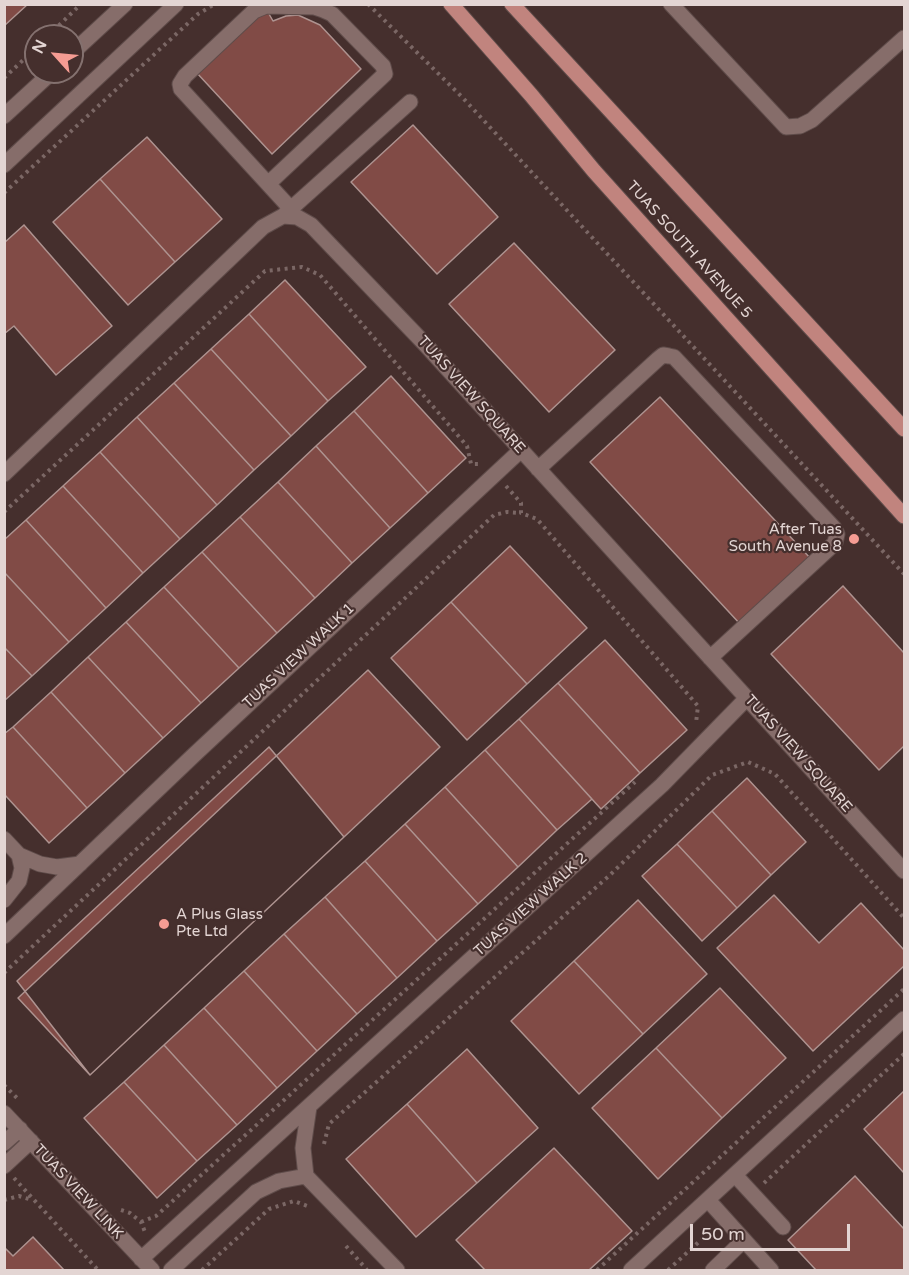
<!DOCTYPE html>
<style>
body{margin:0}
#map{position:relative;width:909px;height:1275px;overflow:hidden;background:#452f2d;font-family:"Varela Round",sans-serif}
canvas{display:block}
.frame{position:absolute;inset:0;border:6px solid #e3d5d3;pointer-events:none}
.north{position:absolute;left:24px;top:24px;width:60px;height:60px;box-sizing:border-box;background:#452f2d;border:2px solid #84716f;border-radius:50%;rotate:297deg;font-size:16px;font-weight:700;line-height:24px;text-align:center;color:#e3d5d3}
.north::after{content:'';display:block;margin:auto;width:21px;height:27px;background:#f59c93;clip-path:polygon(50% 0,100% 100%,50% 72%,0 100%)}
.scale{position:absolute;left:690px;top:1224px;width:160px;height:27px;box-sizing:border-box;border:3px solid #e3d5d3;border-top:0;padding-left:8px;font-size:18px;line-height:21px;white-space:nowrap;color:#e3d5d3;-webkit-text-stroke:4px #452f2d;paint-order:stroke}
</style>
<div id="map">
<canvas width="909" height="1275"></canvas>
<div class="frame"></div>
<div class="north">N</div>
<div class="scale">50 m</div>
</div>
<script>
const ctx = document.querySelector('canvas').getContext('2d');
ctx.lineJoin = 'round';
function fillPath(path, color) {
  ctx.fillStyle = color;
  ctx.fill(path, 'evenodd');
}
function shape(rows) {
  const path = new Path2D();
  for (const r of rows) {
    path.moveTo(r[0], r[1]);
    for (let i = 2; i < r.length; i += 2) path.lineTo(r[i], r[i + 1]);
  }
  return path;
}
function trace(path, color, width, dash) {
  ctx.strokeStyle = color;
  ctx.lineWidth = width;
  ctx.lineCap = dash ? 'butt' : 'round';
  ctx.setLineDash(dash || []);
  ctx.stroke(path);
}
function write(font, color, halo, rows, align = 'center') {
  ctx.font = font + ' "Varela Round",sans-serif';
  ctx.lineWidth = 4.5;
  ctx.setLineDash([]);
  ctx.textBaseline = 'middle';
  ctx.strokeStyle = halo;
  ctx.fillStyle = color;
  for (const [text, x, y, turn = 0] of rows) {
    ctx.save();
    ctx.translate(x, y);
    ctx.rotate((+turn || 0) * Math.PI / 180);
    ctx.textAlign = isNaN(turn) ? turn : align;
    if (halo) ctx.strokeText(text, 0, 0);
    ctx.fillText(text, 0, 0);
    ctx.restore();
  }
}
const building = shape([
 [4,4,28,4,4,26,4,4],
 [265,7,273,21,286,16,298,15,320,25,361,69,272,154,196,72,265,7],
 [413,125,498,217,437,274,351,182,413,125],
 [147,137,222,219,175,262,100,179,147,137],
 [100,179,175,262,128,305,53,222,100,179],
 [24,225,112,326,56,375,14,326,4,334,4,243,24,225],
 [514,243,615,350,549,412,449,304,514,243],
 [285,280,366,367,328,401,249,314,285,280],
 [249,314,328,401,291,436,211,349,249,314],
 [211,349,291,436,254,470,174,383,211,349],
 [391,376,466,458,428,493,354,411,391,376],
 [174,383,254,470,217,505,137,417,174,383],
 [660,397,811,559,741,625,590,462,660,397],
 [354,411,428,493,390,528,316,446,354,411],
 [137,417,217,505,180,539,100,452,137,417],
 [316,446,390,528,352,563,278,482,316,446],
 [100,452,180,539,143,573,63,486,100,452],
 [278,482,352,563,315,598,240,517,278,482],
 [63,486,143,573,106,608,26,520,63,486],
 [240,517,315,598,277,633,202,552,240,517],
 [26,520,106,608,69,642,4,572,4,540,26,520],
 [510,546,587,628,527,684,451,602,510,546],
 [202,552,277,633,239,668,164,587,202,552],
 [4,572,69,642,32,676,4,647,4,572],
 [843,586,904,653,904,746,879,770,771,654,843,586],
 [164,587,239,668,201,703,126,622,164,587],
 [451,602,527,684,467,740,391,658,451,602],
 [126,622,201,703,163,738,88,657,126,622],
 [605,640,687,730,640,773,558,683,605,640],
 [4,647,32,676,4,701,4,647],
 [88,657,163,738,125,773,51,692,88,657],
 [368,670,440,747,90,1075,18,998,368,670],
 [558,683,640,773,601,809,519,719,558,683],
 [51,692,125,773,87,808,13,727,51,692],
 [519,719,592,799,557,830,485,750,519,719],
 [13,727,87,808,49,843,4,794,4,734,13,727],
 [269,747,344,837,90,1075,17,981,269,747],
 [485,750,557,830,518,867,445,787,485,750],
 [747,778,806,842,771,875,712,811,747,778],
 [445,787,518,867,478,904,405,824,445,787],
 [712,811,771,875,737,908,677,844,712,811],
 [405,824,478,904,437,941,365,861,405,824],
 [677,844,737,908,702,941,642,876,677,844],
 [365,861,437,941,397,978,325,897,365,861],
 [774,895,819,943,861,903,904,950,904,966,813,1051,717,948,774,895],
 [325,897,397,978,357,1014,284,934,325,897],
 [638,900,707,974,643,1034,574,961,638,900],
 [284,934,357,1014,317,1051,244,971,284,934],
 [574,961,643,1034,579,1094,511,1021,574,961],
 [244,971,317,1051,277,1088,204,1008,244,971],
 [720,988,786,1058,722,1118,656,1048,720,988],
 [204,1008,277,1088,237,1125,164,1045,204,1008],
 [164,1045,237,1125,197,1161,124,1082,164,1045],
 [656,1048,722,1118,658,1179,592,1108,656,1048],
 [467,1049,538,1128,477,1183,407,1104,467,1049],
 [124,1082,197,1161,157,1198,84,1118,124,1082],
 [904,1091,904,1173,864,1129,904,1091],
 [407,1104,477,1183,416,1237,346,1159,407,1104],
 [554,1148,632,1231,589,1270,485,1270,456,1240,554,1148],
 [855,1176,904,1229,904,1270,816,1270,788,1240,855,1176],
 [33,1237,64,1270,4,1270,4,1247,13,1256,33,1237]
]);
const path = shape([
 [368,4,462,97,904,574],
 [48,36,81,4],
 [4,78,36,48],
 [4,193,198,14,215,4],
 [506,486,521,503,521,513,537,519,698,706,696,723],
 [4,512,265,271,302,267,320,275,467,446,471,464,481,464],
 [4,973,494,515,507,512,521,513],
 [4,1085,19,1100],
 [324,1144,329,1124,610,875,712,775,748,762,775,774,904,918],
 [14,1178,98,1270],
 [764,1183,904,1054],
 [4,1200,19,1196,32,1200],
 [121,1210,130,1213,141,1222,145,1232],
 [141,1222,156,1216,635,782],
 [346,1246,367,1270],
 [202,1270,269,1209,294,1201,310,1207],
 [597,1270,904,989],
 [668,1270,712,1230]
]);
const minor = shape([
 [671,4,786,127,800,126,812,120,904,38],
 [72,53,125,4],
 [4,116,52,72],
 [4,165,176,4],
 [269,183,385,74,383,66,332,14,323,10,314,7,266,6,254,11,185,76,180,84,181,89,291,209],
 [285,214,410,102],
 [538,469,658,359,663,355,669,356,674,357,834,528,837,534,835,543,710,658],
 [4,474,263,227,283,216,297,217,311,225,423,342,904,871],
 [4,839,19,855,40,864,57,867,80,864],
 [4,900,19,881,22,868,19,855],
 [4,936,195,754,521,450],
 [4,1113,152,1270],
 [4,1143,20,1129],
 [4,1166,31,1141],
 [735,1175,783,1227],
 [306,1176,397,1270],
 [306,1176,303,1148,309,1107],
 [708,1200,771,1270],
 [141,1259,662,785,747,698],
 [171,1270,256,1192,279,1181,306,1176],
 [631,1270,904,1019],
 [713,1270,744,1240]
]);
const major = shape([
 [451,4,531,95,594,171,904,516],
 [512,4,904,429]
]);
const markers = [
 [854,539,6,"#f59c93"],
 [164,924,6,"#f59c93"]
];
const streetNames = [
 ["TUAS SOUTH AVENUE 5",689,250,48],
 ["TUAS VIEW SQUARE",471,395,48],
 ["TUAS VIEW WALK 1",299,656,-43],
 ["TUAS VIEW SQUARE",798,754,48],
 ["TUAS VIEW WALK 2",531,905,-42],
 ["TUAS VIEW LINK",78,1192,47]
];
const poiNames = [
 ["After Tuas",842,530],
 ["South Avenue 8",842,547],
 ["A Plus Glass",176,915,"left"],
 ["Pte Ltd",176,932,"left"]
];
fillPath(building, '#814b46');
trace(building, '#ae9390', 1.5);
trace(minor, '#5f4c4a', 17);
trace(major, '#5f4c4a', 17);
trace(path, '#7b6765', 4, [3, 4.5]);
trace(minor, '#866d6a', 15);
trace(major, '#c1847e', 15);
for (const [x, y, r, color] of markers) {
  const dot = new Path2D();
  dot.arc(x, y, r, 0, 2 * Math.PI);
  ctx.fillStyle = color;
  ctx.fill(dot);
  trace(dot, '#452f2d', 2);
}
write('15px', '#e3d5d3', '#452f2d', streetNames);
write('15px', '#e3d5d3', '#452f2d', poiNames, 'right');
</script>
